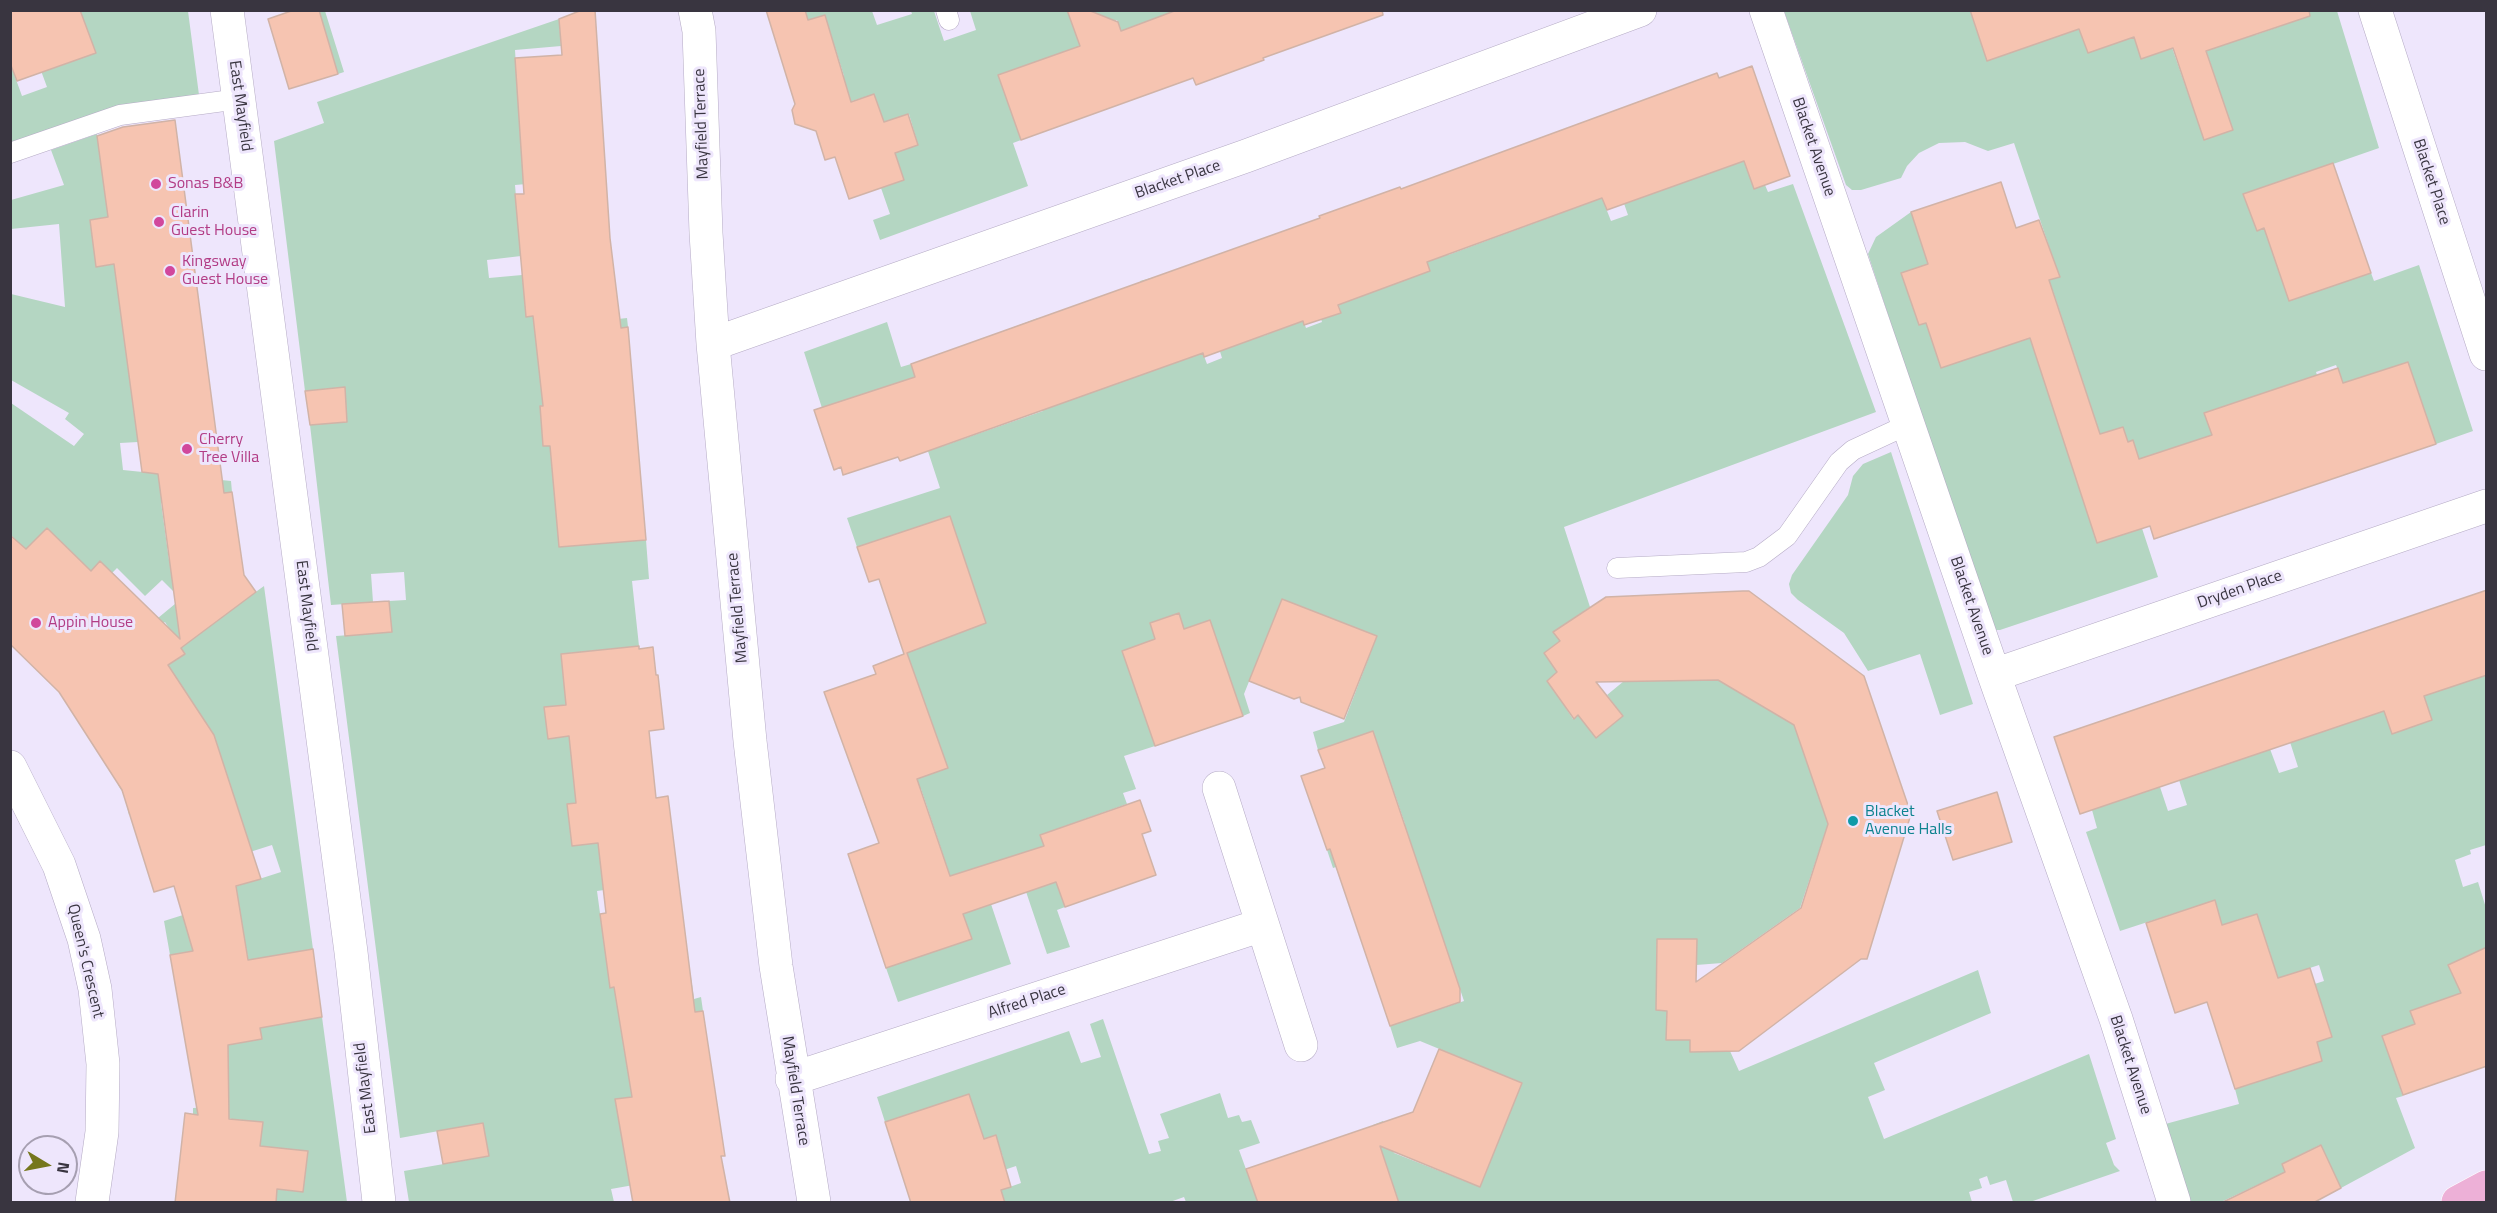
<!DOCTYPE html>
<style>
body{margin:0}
#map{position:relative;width:2497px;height:1213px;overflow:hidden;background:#eee6fc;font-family:"Titillium Web",sans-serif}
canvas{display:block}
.frame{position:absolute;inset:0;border:12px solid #393540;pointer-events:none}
.north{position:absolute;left:18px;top:1135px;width:60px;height:60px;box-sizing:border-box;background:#eee6fc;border:2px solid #a69fb1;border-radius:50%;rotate:100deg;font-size:16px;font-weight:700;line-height:24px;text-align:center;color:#393540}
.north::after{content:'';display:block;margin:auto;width:21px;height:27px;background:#76771d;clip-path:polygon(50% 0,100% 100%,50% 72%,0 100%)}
</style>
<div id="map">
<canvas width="2497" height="1213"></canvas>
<div class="frame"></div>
<div class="north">N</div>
</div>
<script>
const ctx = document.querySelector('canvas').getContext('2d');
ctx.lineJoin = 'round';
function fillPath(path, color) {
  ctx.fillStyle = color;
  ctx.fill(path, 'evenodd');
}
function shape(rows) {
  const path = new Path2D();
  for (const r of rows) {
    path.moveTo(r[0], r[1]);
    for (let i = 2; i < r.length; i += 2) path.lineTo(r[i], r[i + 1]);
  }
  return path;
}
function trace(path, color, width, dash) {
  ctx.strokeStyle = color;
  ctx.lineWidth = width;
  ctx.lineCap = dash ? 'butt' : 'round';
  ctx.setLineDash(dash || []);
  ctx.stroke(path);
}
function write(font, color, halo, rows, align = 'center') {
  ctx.font = font + ' "Titillium Web",sans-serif';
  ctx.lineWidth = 6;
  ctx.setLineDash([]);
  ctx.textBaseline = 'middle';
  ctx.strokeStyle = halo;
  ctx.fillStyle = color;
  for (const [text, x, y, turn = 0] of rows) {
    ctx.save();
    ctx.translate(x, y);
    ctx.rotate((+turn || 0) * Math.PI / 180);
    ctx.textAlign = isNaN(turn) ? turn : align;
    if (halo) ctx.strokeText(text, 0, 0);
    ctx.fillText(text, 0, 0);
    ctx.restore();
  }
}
const green = shape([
 [19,11,73,61,95,53,80,11,188,11,199,95,11,144,10,63,22,96,47,87],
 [319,11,325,11,344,72,338,74],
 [805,11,872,11,877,25,912,14,911,11,934,11,944,41,976,30,970,11,1177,11,1121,31,1117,20,1104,24,1080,46,998,75,1021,140,1013,143,1028,186,880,240,873,220,890,214,881,188,904,180,895,153,918,145,909,114,884,122,874,94,846,103,796,91,844,76,825,16,808,20],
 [1784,11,1970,11,1987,61,2079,29,2088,53,2108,46,2104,34,2127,16,2141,58,2169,39,2196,116,2217,83,2193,11,2255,35,2281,26,2276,11,2337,11,2379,148,2244,195,2257,231,2275,224,2289,300,2371,273,2374,281,2419,265,2473,431,2436,444,2408,363,2344,384,2336,365,2316,372,2324,397,2223,407,2205,413,2212,435,2139,459,2133,441,2128,442,2123,427,2110,431,2158,577,2000,630,1994,630,1991,628,1868,254,1876,237,1911,212,1928,264,1901,273,1919,325,1947,316,1942,328,1929,332,1941,368,2030,338,2098,543,2132,531,2053,291,1982,285,2059,276,2014,143,1988,151,1965,142,1939,143,1919,153,1907,166,1901,178,1861,190,1852,190,1846,185],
 [559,19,561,46,515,50,522,164,605,158,606,177,515,185,521,256,487,260,489,278,522,275,527,317,617,309,618,319,627,318,628,327,566,396,634,390,634,398,540,406,543,446,550,446,559,547,646,540,649,579,632,581,639,646,561,654,566,705,544,707,548,738,569,736,572,762,610,759,592,801,567,804,572,845,598,843,678,880,597,891,610,987,691,977,694,999,701,997,703,1011,620,1024,632,1097,615,1100,620,1125,635,1123,645,1183,611,1189,614,1202,409,1202,404,1171,489,1156,483,1123,400,1138,336,636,391,632,389,601,406,600,404,572,371,574,373,602,331,605,310,425,347,422,344,387,305,391,274,141,324,123,317,102],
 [97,134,108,217,90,220,96,267,114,264,138,442,120,443,123,470,231,481,232,492,161,502,169,560,221,617,264,586,313,949,283,954,251,975,245,942,170,955,164,921,183,915,197,899,281,872,272,845,231,858,163,804,129,815,124,794,118,785,208,727,145,680,185,654,165,622,112,656,181,599,162,580,145,596,117,568,112,573,91,571,48,529,11,565,11,546,16,540,11,535,11,403,74,446,84,434,65,419,69,413,11,380,11,294,65,307,59,224,11,229,11,200,64,185,51,150],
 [1739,148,1754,189,1765,185,1768,192,1793,184,1876,412,1564,527,1590,607,1554,632,1560,641,1544,653,1557,672,1548,681,1573,719,1578,715,1596,738,1623,716,1607,695,1624,681,1718,680,1794,725,1828,824,1800,908,1722,963,1696,965,1696,939,1657,939,1656,1010,1667,1011,1666,1040,1690,1040,1690,1052,1730,1051,1739,1071,1978,970,1991,1013,1874,1063,1885,1090,1868,1097,1884,1139,2089,1054,2116,1139,2106,1143,2114,1165,2120,1171,2030,1202,2013,1202,2006,1180,1990,1185,1987,1176,1979,1179,1982,1188,1969,1192,1972,1202,1399,1202,1373,1125,1383,1121,1394,1153,1480,1187,1522,1083,1420,1041,1397,1048,1390,1026,1464,1001,1414,853,1340,879,1336,867,1333,868,1327,850,1405,824,1373,731,1318,750,1313,732,1344,722,1377,636,1282,599,1244,694,1250,713,1243,716,1210,620,1184,629,1179,613,1161,619,1150,623,1155,639,1123,651,1155,746,1124,756,1136,789,1123,793,1127,804,1040,835,1065,907,1057,910,1070,947,1047,954,1014,856,979,868,1011,964,898,1002,886,968,971,938,921,789,866,808,862,798,948,768,907,653,986,623,950,516,857,547,847,518,940,488,905,381,822,408,804,352,887,322,901,367,911,364,940,447,1043,411,1014,327,1038,318,1068,401,1169,365,1140,281,1158,276,1159,281,1186,308,1207,364,1222,358,1218,345,1260,329,1263,336,1289,326,1301,314,1306,328,1322,322,1304,270,1320,280,1341,312,1338,303,1430,271,1400,189,1421,182,1448,255,1602,198,1611,221,1628,215,1620,192],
 [1891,452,1973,704,1940,715,1920,654,1868,671,1844,633,1798,600,1791,593,1789,584,1792,575,1848,495,1853,476,1863,464],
 [2486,675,2486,845,2470,850,2471,854,2455,860,2463,887,2478,882,2486,908,2486,973,2476,952,2448,965,2483,1041,2410,1011,2415,1024,2382,1036,2403,1096,2396,1098,2415,1148,2341,1188,2320,1145,2282,1164,2285,1172,2221,1202,2183,1202,2158,1126,2239,1104,2235,1089,2322,1061,2317,1042,2332,1037,2321,1003,2299,989,2324,981,2319,965,2270,981,2271,956,2257,914,2237,920,2236,925,2228,928,2222,925,2215,900,2120,931,2086,832,2097,828,2092,810,2160,787,2168,811,2187,805,2179,780,2270,749,2279,773,2298,767,2290,742,2384,711,2392,734,2432,720,2424,696],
 [322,1017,347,1202,276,1202,277,1189,303,1192,308,1151,260,1146,262,1122,193,1115,193,1108,229,1106,228,1085,193,1087,187,1052,261,1039,259,1021],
 [1103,1019,1149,1154,1161,1151,1158,1141,1169,1138,1160,1114,1220,1093,1228,1118,1239,1115,1242,1122,1251,1120,1260,1143,1239,1150,1258,1202,1186,1202,1184,1197,1170,1202,1005,1202,1001,1190,1021,1183,1016,1166,995,1173,992,1161,1003,1157,999,1147,984,1139,969,1094,885,1122,877,1097,1069,1031,1081,1063,1101,1057,1090,1024]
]);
const building = shape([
 [10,10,80,10,96,53,17,81,10,63,10,10],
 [294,10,319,10,338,74,289,89,268,19,294,10],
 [582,10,595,10,610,238,621,328,628,327,646,540,559,547,550,446,543,446,540,406,543,406,533,316,526,317,515,194,524,194,515,58,562,55,559,19,582,10],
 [766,10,805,10,808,20,825,15,851,102,874,94,884,122,908,114,918,145,895,153,904,180,849,199,835,157,825,160,816,131,795,124,792,110,795,104,766,10],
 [1067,10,1088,10,1118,22,1121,31,1177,10,1382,10,1383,15,1263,58,1264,60,1196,85,1193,78,1021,140,998,75,1080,46,1067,10],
 [1970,10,2309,10,2310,16,2206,51,2233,130,2204,140,2173,48,2141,59,2134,37,2088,53,2079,29,1987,61,1970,10],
 [1752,66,1790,176,1754,189,1744,161,1607,210,1602,198,1427,262,1430,271,1338,305,1341,313,1304,325,1303,321,1204,357,1203,353,900,461,898,457,843,475,841,467,834,470,814,410,915,377,911,364,1320,218,1319,216,1400,187,1401,189,1717,73,1719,78,1752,66],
 [175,120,224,493,232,492,244,575,256,592,181,648,185,654,168,665,214,735,261,879,236,886,248,960,313,949,322,1017,260,1028,262,1039,228,1045,229,1119,263,1122,260,1146,308,1151,303,1192,277,1189,276,1203,175,1203,185,1113,198,1115,170,955,193,951,174,886,154,892,122,790,59,692,10,644,10,535,26,549,47,528,91,571,100,561,180,639,158,474,142,472,114,264,96,267,90,220,108,217,97,136,123,127,175,120],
 [2333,163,2371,273,2289,301,2264,228,2257,231,2243,194,2333,163],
 [2001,182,2016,228,2039,220,2060,277,2049,280,2100,434,2123,427,2128,442,2133,440,2139,459,2212,435,2204,413,2338,368,2343,383,2408,362,2436,444,2154,539,2150,526,2097,543,2030,338,1941,368,1926,323,1919,325,1901,273,1928,264,1911,212,2001,182],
 [345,387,347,422,310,425,305,391,345,387],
 [950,516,986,623,907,653,948,768,917,779,950,876,1044,846,1040,835,1140,800,1151,831,1142,834,1156,875,1065,907,1056,882,963,914,972,939,886,968,848,854,879,843,824,692,876,674,873,666,904,654,879,579,869,582,857,547,950,516],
 [2487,590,2487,675,2424,696,2432,720,2392,734,2384,711,2080,814,2054,737,2487,590],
 [1743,591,1749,591,1864,676,1911,814,1867,959,1861,959,1739,1051,1690,1052,1690,1040,1666,1040,1667,1011,1656,1010,1657,939,1697,939,1696,982,1801,908,1828,824,1794,725,1718,680,1596,682,1623,716,1596,738,1578,715,1574,719,1547,681,1557,672,1544,653,1560,641,1553,632,1606,597,1743,591],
 [1282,599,1377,636,1344,719,1301,702,1300,697,1294,699,1249,681,1282,599],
 [389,601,392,632,345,636,342,604,389,601],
 [1179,613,1184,629,1210,620,1243,716,1155,746,1122,651,1155,639,1150,623,1179,613],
 [639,646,639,649,653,647,656,675,658,675,664,729,649,731,656,798,668,796,695,1012,703,1011,725,1156,721,1156,730,1203,633,1203,615,1099,632,1097,614,987,610,988,600,914,606,913,598,843,572,846,567,804,576,803,569,736,548,739,544,707,566,705,561,654,639,646],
 [1373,731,1460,989,1460,1002,1390,1026,1330,849,1327,850,1301,776,1325,768,1318,750,1373,731],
 [1997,792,2012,842,1953,860,1937,811,1997,792],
 [2215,900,2222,925,2257,914,2278,978,2310,968,2332,1037,2317,1042,2322,1061,2235,1089,2207,1002,2175,1013,2146,923,2215,900],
 [2487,947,2487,1066,2403,1095,2382,1036,2415,1024,2410,1011,2461,993,2448,965,2487,947],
 [1439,1049,1522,1083,1480,1187,1380,1146,1399,1203,1258,1203,1246,1169,1413,1112,1439,1049],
 [969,1094,984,1139,996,1135,1011,1187,1001,1190,1005,1203,911,1203,885,1122,969,1094],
 [483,1123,489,1156,443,1164,437,1131,483,1123],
 [2321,1145,2341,1188,2313,1203,2221,1203,2285,1172,2282,1164,2321,1145]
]);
const lane = shape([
 [946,10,949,20],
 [10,153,120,115,239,99],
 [1617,568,1746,562,1759,557,1787,536,1839,462,1853,450,1909,424]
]);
const street = shape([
 [227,10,351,952,379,1202],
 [695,10,699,31,706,233,713,344,750,741,776,966,814,1202],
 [1766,10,1994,675,2116,1019,2174,1202],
 [2375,10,2486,354],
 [713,344,1246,156,1640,10],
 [1994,675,2486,506],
 [10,767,59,865,84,939,95,989,103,1064,102,1132,92,1202],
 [1219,788,1301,1045],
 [792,1079,1262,925]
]);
const primary = shape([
 [2458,1202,2486,1187]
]);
const markers = [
 [156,184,6,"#d1479c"],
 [159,222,6,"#d1479c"],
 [170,271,6,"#d1479c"],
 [187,449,6,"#d1479c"],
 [36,623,6,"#d1479c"],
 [1853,821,6,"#0f9aa8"]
];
const streetNames = [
 ["East Mayfield",240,106,82],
 ["Mayfield Terrace",702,124,-92],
 ["Blacket Avenue",1813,147,71],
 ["Blacket Place",1178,180,-19],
 ["Blacket Place",2431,182,72],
 ["Dryden Place",2240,590,-19],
 ["East Mayfield",306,606,83],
 ["Blacket Avenue",1971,606,71],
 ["Mayfield Terrace",738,608,-95],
 ["Queen's Crescent",85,961,77],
 ["Alfred Place",1027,1002,-18],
 ["Blacket Avenue",2130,1065,72],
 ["East Mayfield",366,1088,-97],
 ["Mayfield Terrace",795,1091,81]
];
const hotelNames = [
 ["Sonas B&B",168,184],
 ["Clarin",171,213],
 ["Guest House",171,231],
 ["Kingsway",182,262],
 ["Guest House",182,280],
 ["Cherry",199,440],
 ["Tree Villa",199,458],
 ["Appin House",48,623]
];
const cultureNames = [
 ["Blacket",1865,812],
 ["Avenue Halls",1865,830]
];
fillPath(green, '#b4d6c2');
fillPath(building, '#f6c4b1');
trace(building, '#d1b3a7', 1.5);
trace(lane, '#b5abc5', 21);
trace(street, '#b5abc5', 34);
trace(primary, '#fff', 34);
trace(lane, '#fff', 20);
trace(street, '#fff', 33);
trace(primary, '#edb0d7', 33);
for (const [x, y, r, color] of markers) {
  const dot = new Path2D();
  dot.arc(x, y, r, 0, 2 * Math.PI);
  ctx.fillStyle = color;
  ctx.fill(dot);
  trace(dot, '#eee6fc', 2);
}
write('16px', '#393540', '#eee6fc', streetNames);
write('16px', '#b23c85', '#eee6fc', hotelNames, 'left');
write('16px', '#0d838f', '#eee6fc', cultureNames, 'left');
</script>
